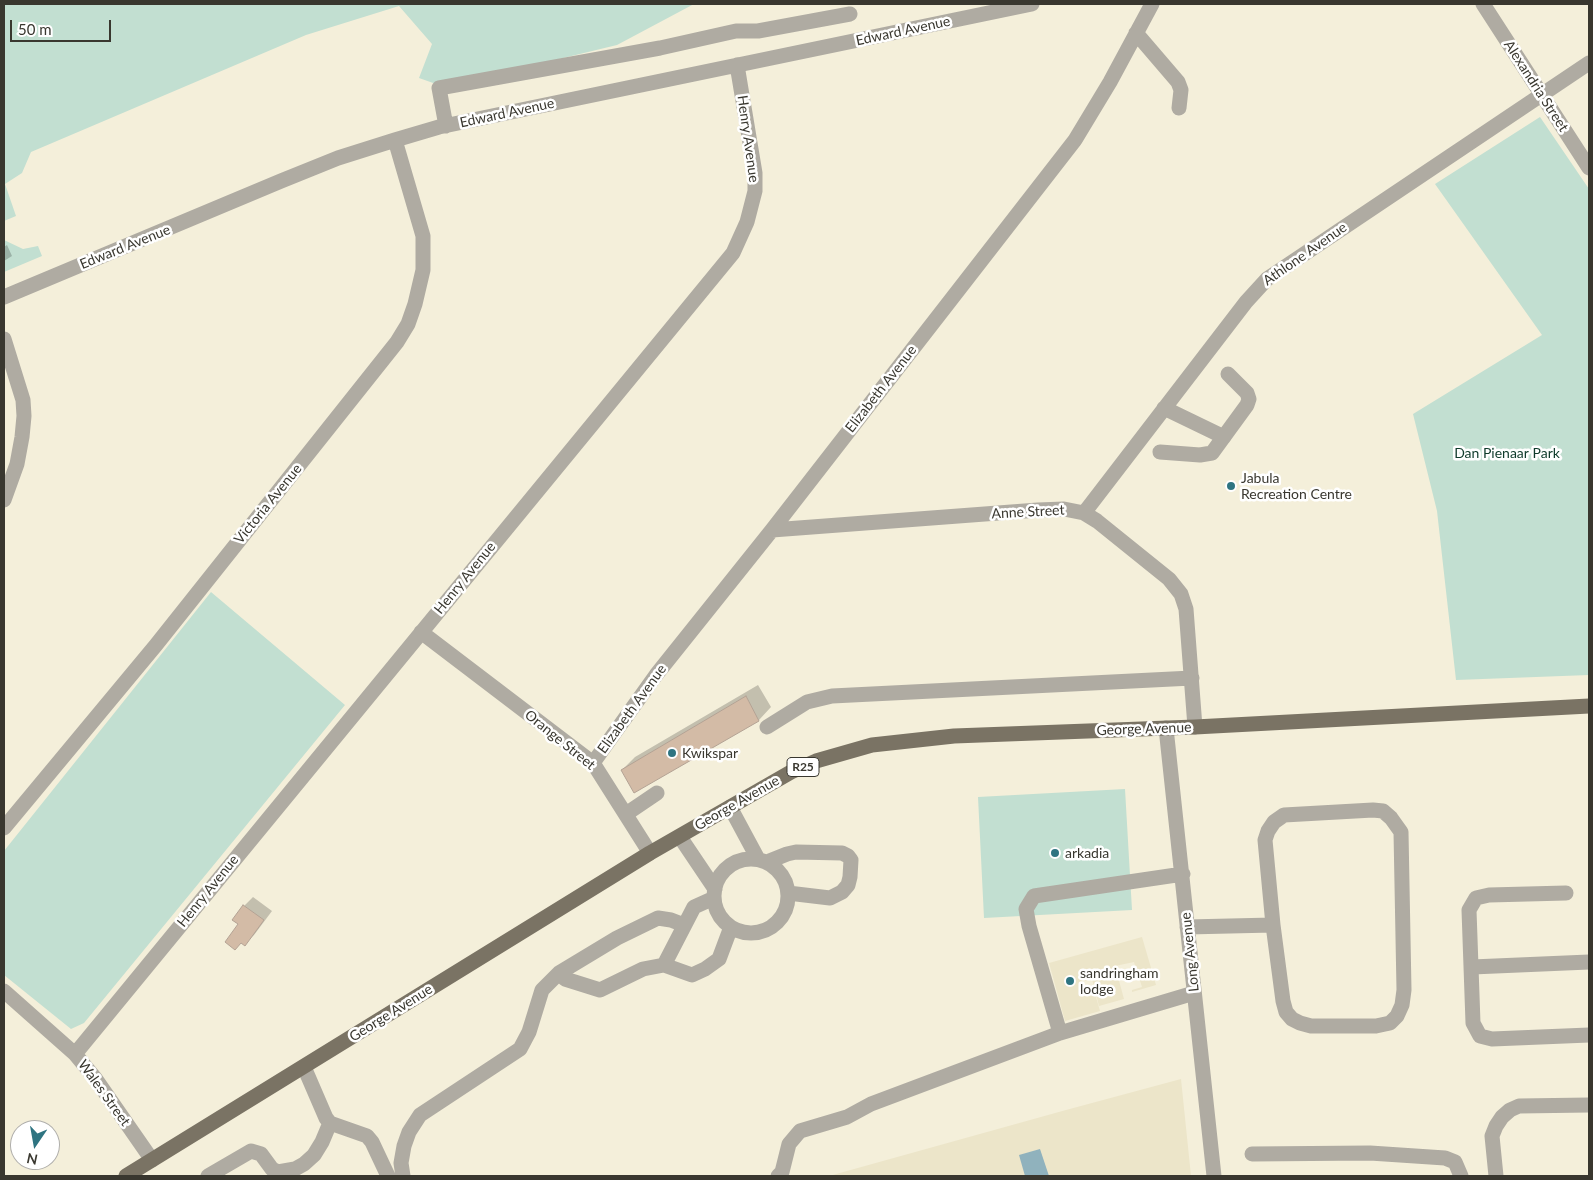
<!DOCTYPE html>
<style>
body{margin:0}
#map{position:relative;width:1593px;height:1180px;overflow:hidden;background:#f4efda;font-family:Lato,sans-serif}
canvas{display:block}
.frame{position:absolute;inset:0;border:5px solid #39372f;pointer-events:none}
.north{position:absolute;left:10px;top:1120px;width:50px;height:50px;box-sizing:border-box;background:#fff;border:1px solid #b0afac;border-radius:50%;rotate:192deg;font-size:14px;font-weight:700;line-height:20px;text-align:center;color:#39372f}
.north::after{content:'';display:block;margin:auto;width:18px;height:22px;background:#2e7481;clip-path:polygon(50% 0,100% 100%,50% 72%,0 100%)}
.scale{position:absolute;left:10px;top:20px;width:101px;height:22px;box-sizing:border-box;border:2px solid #39372f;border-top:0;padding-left:6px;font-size:15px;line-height:18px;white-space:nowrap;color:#39372f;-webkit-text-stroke:4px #fff;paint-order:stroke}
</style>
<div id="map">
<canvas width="1593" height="1180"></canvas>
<div class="frame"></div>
<div class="north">N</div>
<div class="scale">50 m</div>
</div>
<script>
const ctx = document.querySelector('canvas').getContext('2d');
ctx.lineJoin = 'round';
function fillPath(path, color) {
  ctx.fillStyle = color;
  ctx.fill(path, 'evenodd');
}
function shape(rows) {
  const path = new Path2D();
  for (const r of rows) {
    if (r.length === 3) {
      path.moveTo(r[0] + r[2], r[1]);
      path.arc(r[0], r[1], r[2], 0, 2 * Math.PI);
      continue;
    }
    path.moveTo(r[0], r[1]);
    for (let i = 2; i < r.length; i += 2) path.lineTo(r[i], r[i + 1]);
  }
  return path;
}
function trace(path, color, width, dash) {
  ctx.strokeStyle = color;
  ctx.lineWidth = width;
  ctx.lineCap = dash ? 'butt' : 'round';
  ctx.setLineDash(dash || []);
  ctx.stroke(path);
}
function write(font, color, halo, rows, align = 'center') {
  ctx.font = font + ' Lato,sans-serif';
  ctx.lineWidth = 5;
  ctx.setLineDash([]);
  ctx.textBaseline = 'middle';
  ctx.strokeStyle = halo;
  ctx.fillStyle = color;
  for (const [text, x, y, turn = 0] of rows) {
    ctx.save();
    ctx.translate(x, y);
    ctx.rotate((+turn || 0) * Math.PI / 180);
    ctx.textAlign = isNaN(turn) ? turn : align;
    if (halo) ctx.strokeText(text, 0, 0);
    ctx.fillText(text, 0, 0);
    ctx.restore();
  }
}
const built = shape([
 [1142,937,1156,985,1132,992,1132,990,1142,987,1134,962,1115,966,1124,999,1099,1006,1092,979,1079,982,1082,993,1094,990,1100,1011,1065,1021,1049,963],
 [1181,1079,1191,1176,829,1176,1066,1110]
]);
const green = shape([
 [4,4,694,4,617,45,526,67,436,84,419,78,432,44,399,6,306,35,31,152,22,173,5,184,16,216,4,221],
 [1540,117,1589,189,1589,675,1456,680,1437,511,1413,414,1542,335,1435,184],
 [4,240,23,249,38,246,42,256,4,272],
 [211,592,345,705,84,1023,71,1029,4,975,4,851],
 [1125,789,1132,910,984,918,978,797]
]);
const water = shape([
 [1040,1149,1049,1176,1025,1176,1019,1155]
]);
const shadow = shape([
 [7,245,12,256,4,261,4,247],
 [758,685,771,707,759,720,635,791,622,770,635,757],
 [253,897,272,911,254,935,244,944,240,924,244,906]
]);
const building = shape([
 [746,696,759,721,634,793,621,770,746,696],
 [243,905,264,920,245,946,241,943,235,950,225,942,238,924,232,920,243,905]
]);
const minor = shape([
 [1483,4,1589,168],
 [1136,33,1178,82,1181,90,1179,108],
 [446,126,439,88,660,48,736,31,758,31,850,14],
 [4,297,281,181,338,158,395,140,439,127,1032,4],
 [4,339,23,400,24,416,22,437,17,464,4,500],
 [1164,408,1224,437],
 [1160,452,1200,455,1212,453,1247,405,1249,399,1247,393,1228,374],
 [1084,513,1246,302,1267,279,1589,63],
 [772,530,1038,510,1064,509,1084,513,1097,521,1169,579,1181,594,1186,609,1195,727],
 [421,632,593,763,650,853],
 [767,727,807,702,832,696,1192,678],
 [1166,728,1214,1176],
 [593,763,656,675,772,530,1075,140,1110,82,1152,4],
 [730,807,758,859],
 [1373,810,1383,811,1391,818,1401,832,1404,990,1402,1005,1397,1016,1390,1023,1376,1026,1311,1026,1300,1023,1292,1019,1286,1012,1283,1001,1273,925,1265,840,1268,831,1274,822,1284,815,1373,810],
 [626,814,657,793],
 [4,828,156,645,397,342,408,324,415,304,423,270,423,236,395,140],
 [680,837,715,889],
 [751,896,37],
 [767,862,787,854,796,852,842,853,848,856,851,860,850,877,848,885,842,892,830,898,788,893],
 [1566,893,1489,895,1476,898,1469,910,1473,1023,1480,1036,1492,1039,1589,1035],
 [1187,927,1273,925],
 [664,965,694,907,714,898],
 [1472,967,1589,962],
 [559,973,565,979,600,990,643,969,664,965,692,975,705,969,719,959,731,927],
 [4,991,75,1054,95,1078,152,1160],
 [1060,1033,1029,926,1026,909,1034,896,1183,874],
 [75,1054,733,253,747,222,755,191,755,173,737,65],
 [304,1067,326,1118,330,1123,367,1136,372,1142,388,1176],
 [1252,1154,1370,1153,1445,1158,1455,1162,1461,1176],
 [208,1176,251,1151,261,1154,272,1169,278,1172,295,1169,304,1164,314,1155,322,1142,330,1123],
 [403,1176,401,1163,404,1146,409,1132,420,1115,520,1049,529,1032,542,990,559,973,617,938,658,918,671,920,684,925],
 [778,1176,782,1172,789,1144,800,1131,847,1117,871,1104,1060,1033,1194,993],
 [1496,1176,1492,1136,1496,1126,1502,1117,1510,1110,1519,1106,1589,1105]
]);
const major = shape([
 [126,1176,650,853,791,772,816,761,872,745,954,736,1195,727,1589,706]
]);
const markers = [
 [1231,486,5,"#2e7481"],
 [672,753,5,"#2e7481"],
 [1055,853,5,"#2e7481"],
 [1070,981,5,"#2e7481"]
];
const shields = [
 [803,767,32]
];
const shieldNames = [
 ["R25",803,767]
];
const streetNames = [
 ["Edward Avenue",903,31,-12],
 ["Alexandria Street",1536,86,57],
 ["Edward Avenue",507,113,-12],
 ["Henry Avenue",748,139,82],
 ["Edward Avenue",125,247,-22],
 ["Athlone Avenue",1305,254,-35],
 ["Elizabeth Avenue",881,389,-52],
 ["Victoria Avenue",268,504,-51],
 ["Anne Street",1028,512,-3],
 ["Henry Avenue",465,578,-51],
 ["Elizabeth Avenue",632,709,-54],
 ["George Avenue",1144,729,-2],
 ["Orange Street",560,740,39],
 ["George Avenue",737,803,-30],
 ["Henry Avenue",208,891,-51],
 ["Long Avenue",1190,952,-96],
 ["George Avenue",391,1013,-32],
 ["Wales Street",104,1093,54]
];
const parkNames = [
 ["Dan Pienaar Park",1507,453]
];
const poiNames = [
 ["Jabula",1241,478],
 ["Recreation Centre",1241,494],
 ["Kwikspar",682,753],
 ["arkadia",1065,853],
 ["sandringham",1080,973],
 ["lodge",1080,989]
];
fillPath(built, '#ece5c9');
fillPath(green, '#c2dfd1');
fillPath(water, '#90b2bd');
fillPath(shadow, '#0003');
fillPath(building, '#d3bba6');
trace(building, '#b3a294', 1);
trace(minor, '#afaba2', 15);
trace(major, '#7a7364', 15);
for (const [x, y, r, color] of markers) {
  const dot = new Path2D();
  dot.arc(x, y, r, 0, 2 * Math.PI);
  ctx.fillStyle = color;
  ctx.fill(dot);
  trace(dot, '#fff', 2);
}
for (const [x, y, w] of shields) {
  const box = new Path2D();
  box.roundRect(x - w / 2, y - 9.5, w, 19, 4);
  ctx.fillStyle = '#fff';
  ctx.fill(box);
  trace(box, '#39372f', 1);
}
write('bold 12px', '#39372f', null, shieldNames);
write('14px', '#39372f', '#fff', streetNames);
write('14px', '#0e3a2a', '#fff', parkNames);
write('14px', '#39372f', '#fff', poiNames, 'left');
</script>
